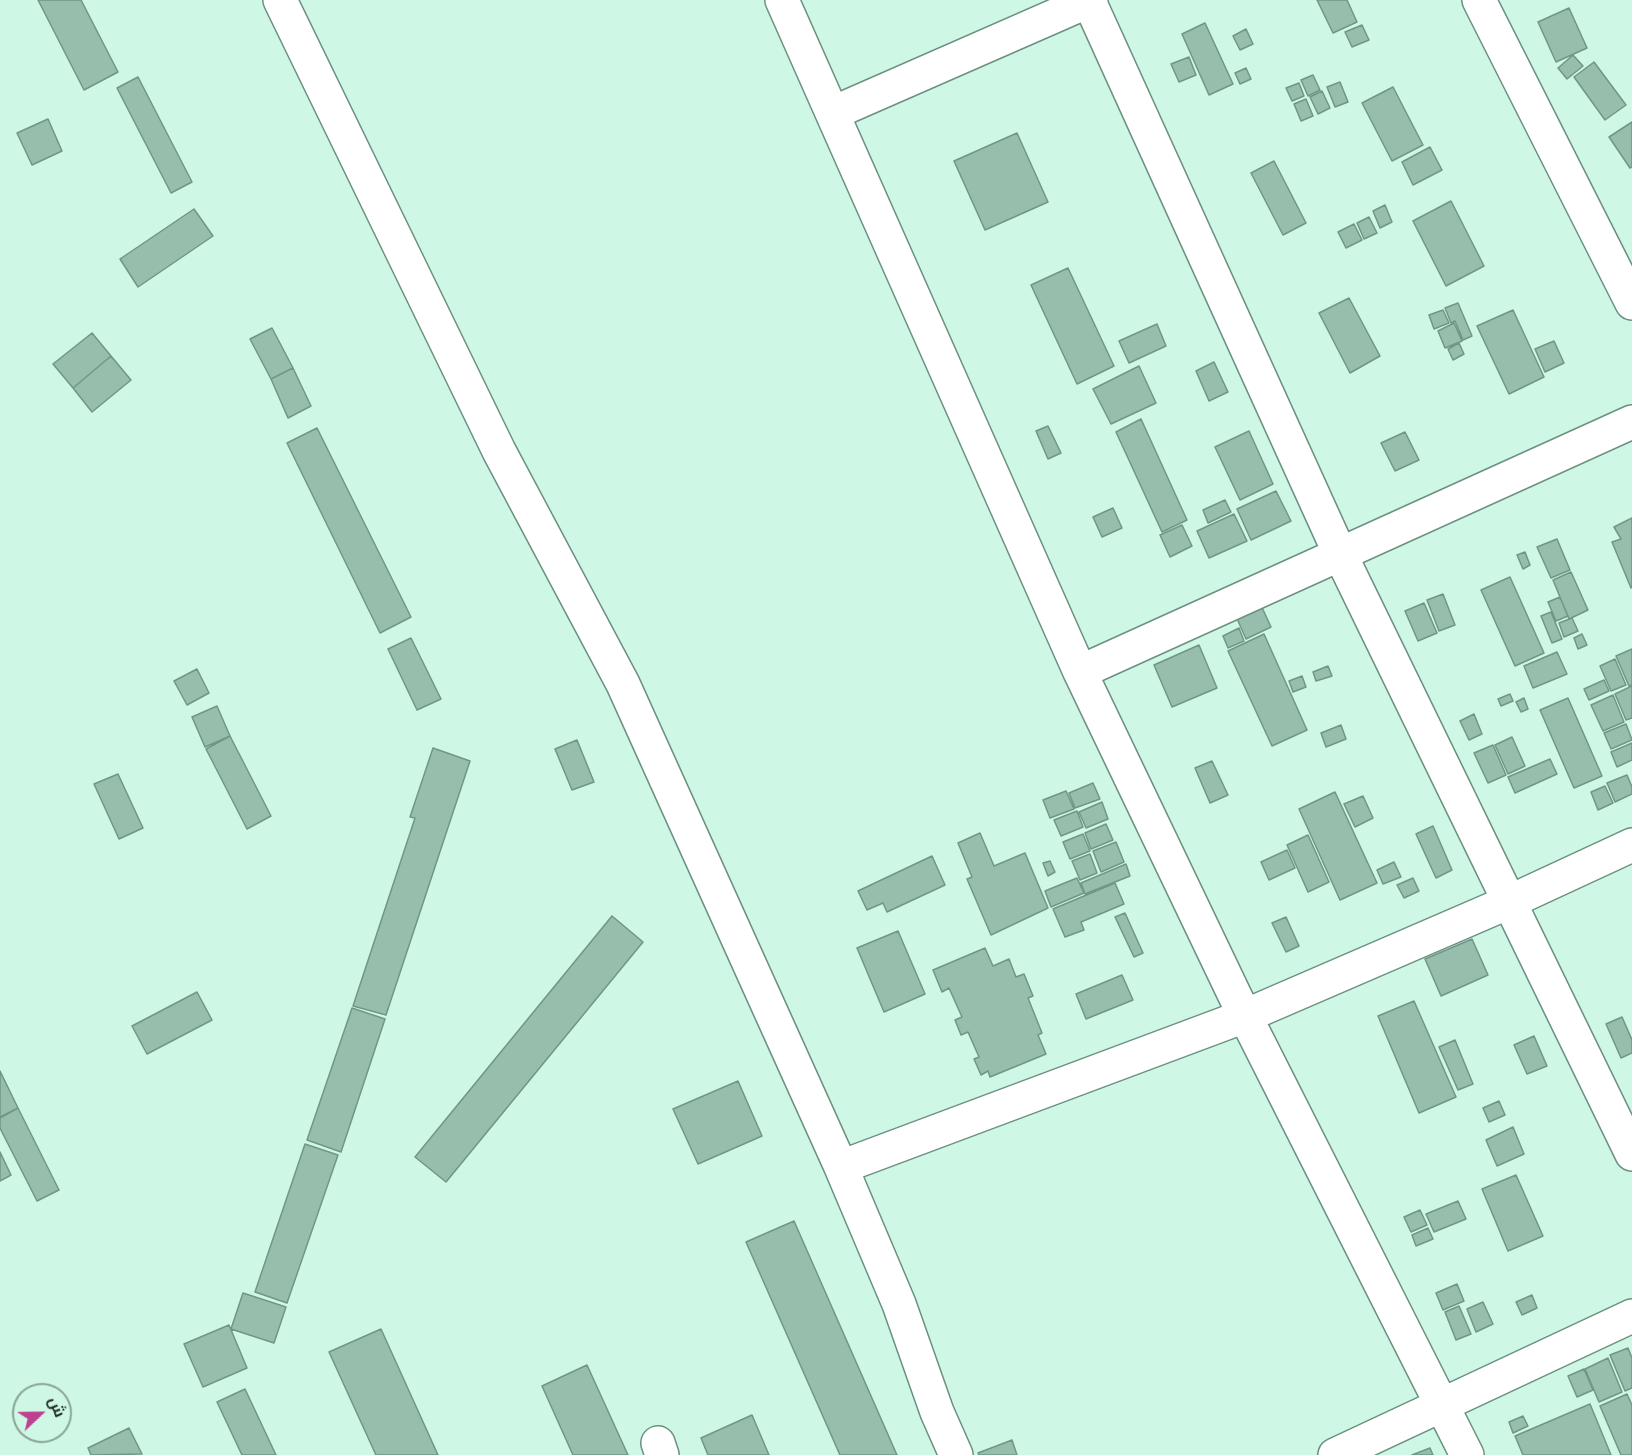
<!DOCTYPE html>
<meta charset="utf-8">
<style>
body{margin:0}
#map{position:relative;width:1632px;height:1455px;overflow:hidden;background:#cff7e5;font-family:"Nunito Sans",Cairo,sans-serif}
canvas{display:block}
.north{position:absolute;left:12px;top:1383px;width:60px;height:60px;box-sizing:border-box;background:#cff7e5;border:2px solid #87a598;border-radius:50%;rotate:68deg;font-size:16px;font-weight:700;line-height:24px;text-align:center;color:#1c2b25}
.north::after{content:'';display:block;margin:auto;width:21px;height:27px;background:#be418f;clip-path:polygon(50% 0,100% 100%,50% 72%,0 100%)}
</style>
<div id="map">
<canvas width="1632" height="1455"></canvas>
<div class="north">ش</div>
</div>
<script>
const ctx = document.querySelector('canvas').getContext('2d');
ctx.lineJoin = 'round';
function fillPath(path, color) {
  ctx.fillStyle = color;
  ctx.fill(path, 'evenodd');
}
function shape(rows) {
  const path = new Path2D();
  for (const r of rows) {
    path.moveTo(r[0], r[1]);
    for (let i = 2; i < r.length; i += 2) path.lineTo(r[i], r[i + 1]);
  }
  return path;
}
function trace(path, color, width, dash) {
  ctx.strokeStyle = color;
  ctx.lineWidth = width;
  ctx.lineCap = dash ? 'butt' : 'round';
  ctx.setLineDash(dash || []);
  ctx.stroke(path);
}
const building = shape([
 [38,0,81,0,118,72,84,90,38,0],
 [1317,0,1347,0,1357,22,1333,33,1317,0],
 [1569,8,1587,48,1556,62,1538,22,1569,8],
 [1205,23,1233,84,1209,95,1182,34,1205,23],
 [1362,25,1369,40,1352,47,1345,32,1362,25],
 [1246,29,1253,44,1240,50,1233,36,1246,29],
 [1573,55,1583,66,1567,79,1558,68,1573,55],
 [1189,57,1196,75,1179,82,1171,64,1189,57],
 [1594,62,1626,105,1605,120,1574,77,1594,62],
 [1246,68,1251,79,1240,84,1235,73,1246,68],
 [1313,75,1320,90,1308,96,1301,80,1313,75],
 [138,77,192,182,171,193,117,88,138,77],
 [1340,82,1348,102,1335,107,1327,87,1340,82],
 [1299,83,1304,96,1292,101,1286,88,1299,83],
 [1393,87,1423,145,1392,161,1362,103,1393,87],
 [1322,91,1330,108,1318,114,1310,97,1322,91],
 [1306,99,1313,116,1301,121,1294,104,1306,99],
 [48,119,62,151,32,165,17,133,48,119],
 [1632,122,1632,167,1630,168,1609,137,1632,122],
 [1017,133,1048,202,985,230,954,161,1017,133],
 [1430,147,1442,170,1413,185,1402,162,1430,147],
 [1274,161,1306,223,1283,235,1251,173,1274,161],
 [1451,201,1484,266,1446,286,1413,221,1451,201],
 [1385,205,1392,222,1380,228,1373,211,1385,205],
 [194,209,213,236,138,287,120,259,194,209],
 [1369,217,1377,233,1364,239,1357,223,1369,217],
 [1354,224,1362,240,1346,248,1338,232,1354,224],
 [1068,268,1114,366,1077,384,1031,285,1068,268],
 [1349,298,1380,356,1350,373,1319,313,1349,298],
 [1458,303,1472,336,1463,340,1455,321,1451,323,1445,308,1458,303],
 [1443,310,1449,323,1434,329,1429,315,1443,310],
 [1513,310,1544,377,1509,394,1477,326,1513,310],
 [1454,323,1462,341,1445,348,1438,331,1454,323],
 [1157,324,1166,346,1129,363,1119,341,1157,324],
 [272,328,293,368,271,379,250,339,272,328],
 [92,333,111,356,73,388,53,364,92,333],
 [1554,341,1564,363,1545,372,1535,349,1554,341],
 [1459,343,1464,354,1453,360,1448,349,1459,343],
 [111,356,131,380,92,412,73,388,111,356],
 [1214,362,1228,392,1209,401,1196,371,1214,362],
 [1139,366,1156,403,1111,424,1093,389,1139,366],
 [293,368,311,406,288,418,271,379,293,368],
 [1141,419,1187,520,1162,532,1116,432,1141,419],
 [1048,426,1061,453,1048,459,1036,431,1048,426],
 [317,428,411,617,380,633,287,443,317,428],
 [1249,431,1273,484,1240,500,1215,447,1249,431],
 [1405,432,1419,460,1395,471,1381,443,1405,432],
 [1276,491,1291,521,1251,540,1237,509,1276,491],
 [1225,500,1231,512,1208,523,1203,510,1225,500],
 [1113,508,1122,528,1102,537,1093,517,1113,508],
 [1234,514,1247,541,1209,558,1197,531,1234,514],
 [1632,518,1632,587,1631,588,1612,542,1621,539,1614,527,1632,518],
 [1182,525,1192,546,1170,557,1160,535,1182,525],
 [1557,539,1570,570,1551,578,1537,547,1557,539],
 [1525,552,1530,565,1523,569,1517,555,1525,552],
 [1571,572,1588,610,1569,619,1553,580,1571,572],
 [1510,577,1544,653,1515,666,1481,590,1510,577],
 [1443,594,1455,625,1439,631,1427,600,1443,594],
 [1560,597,1568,616,1556,621,1548,602,1560,597],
 [1260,603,1271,627,1246,639,1235,614,1260,603],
 [1424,603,1437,633,1418,641,1405,611,1424,603],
 [1551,612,1562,639,1552,643,1541,616,1551,612],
 [1572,618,1578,631,1564,637,1559,623,1572,618],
 [1239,628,1244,641,1228,648,1223,636,1239,628],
 [1264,634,1307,730,1272,746,1228,651,1264,634],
 [1582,634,1587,645,1578,649,1574,638,1582,634],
 [411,638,441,699,417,710,388,649,411,638],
 [1199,645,1217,688,1172,707,1154,665,1199,645],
 [1632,649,1632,685,1629,686,1616,656,1632,649],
 [1557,652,1567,674,1533,688,1524,666,1557,652],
 [1615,659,1626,685,1611,691,1600,666,1615,659],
 [1328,666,1332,676,1316,681,1313,672,1328,666],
 [197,669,209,693,187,705,174,681,197,669],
 [1302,676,1306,687,1293,692,1289,681,1302,676],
 [1604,680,1609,691,1589,700,1584,689,1604,680],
 [1632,686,1632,718,1626,720,1615,694,1632,686],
 [1510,694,1513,701,1501,706,1498,699,1510,694],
 [1613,695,1624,722,1603,731,1591,705,1613,695],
 [1524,698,1528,709,1521,712,1516,702,1524,698],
 [1568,698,1602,776,1574,788,1540,710,1568,698],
 [217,706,230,736,205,747,192,717,217,706],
 [1474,714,1482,734,1469,740,1460,721,1474,714],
 [1626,724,1632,740,1611,749,1604,733,1626,724],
 [1341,725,1346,739,1326,747,1321,733,1341,725],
 [230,736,271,816,247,829,206,749,230,736],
 [1512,737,1525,766,1508,774,1495,745,1512,737],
 [577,740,594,782,572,790,555,749,577,740],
 [1632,743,1632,760,1617,767,1611,752,1632,743],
 [1493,745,1506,775,1488,783,1474,753,1493,745],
 [433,748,470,761,386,1015,353,1006,415,818,410,817,433,748],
 [1550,759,1557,774,1515,793,1508,777,1550,759],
 [1212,761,1228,795,1210,803,1195,768,1212,761],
 [118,774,143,828,119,839,94,784,118,774],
 [1627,775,1632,787,1632,794,1615,802,1607,783,1627,775],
 [1093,783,1100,799,1075,808,1069,793,1093,783],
 [1605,786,1613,803,1598,810,1591,792,1605,786],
 [1066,791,1074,809,1050,818,1043,800,1066,791],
 [1335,792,1377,883,1340,900,1299,809,1335,792],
 [1363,796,1373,818,1355,827,1344,804,1363,796],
 [1102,802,1108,819,1086,828,1079,812,1102,802],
 [1077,811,1083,827,1061,836,1054,820,1077,811],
 [1106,824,1113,840,1091,849,1085,833,1106,824],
 [1433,826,1452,870,1436,878,1416,834,1433,826],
 [980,833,994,866,1025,853,1048,908,991,935,967,879,972,877,958,843,980,833],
 [1083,834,1090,851,1070,859,1063,842,1083,834],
 [1308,835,1329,882,1308,892,1287,845,1308,835],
 [1116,842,1124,862,1101,872,1093,851,1116,842],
 [1287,850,1295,868,1269,880,1261,862,1287,850],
 [1090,854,1097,873,1080,880,1072,861,1090,854],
 [932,856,945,885,887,912,883,903,867,910,858,891,932,856],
 [1050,861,1055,872,1048,876,1043,863,1050,861],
 [1394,862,1401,877,1383,884,1377,870,1394,862],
 [1126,864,1130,876,1085,894,1081,883,1126,864],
 [1077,878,1084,893,1051,907,1045,891,1077,878],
 [1413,878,1419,891,1404,898,1397,885,1413,878],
 [1115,883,1124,904,1081,922,1084,930,1065,937,1053,909,1115,883],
 [1125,913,1143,953,1134,957,1115,917,1125,913],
 [612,916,643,942,446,1182,415,1157,612,916],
 [1286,917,1299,946,1286,952,1272,923,1286,917],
 [898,931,925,994,884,1012,857,948,898,931],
 [1472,939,1488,975,1441,996,1425,959,1472,939],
 [985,948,993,966,1009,959,1016,977,1024,974,1033,996,1028,998,1042,1033,1038,1035,1046,1054,990,1077,988,1071,981,1075,974,1059,979,1057,968,1032,961,1035,955,1020,962,1017,949,988,942,992,933,970,985,948],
 [1122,975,1133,1000,1086,1019,1076,994,1122,975],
 [197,992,212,1020,147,1054,132,1026,197,992],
 [1414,1001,1456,1097,1419,1113,1378,1016,1414,1001],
 [352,1008,385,1019,341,1152,307,1140,352,1008],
 [1622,1017,1632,1040,1632,1053,1621,1058,1606,1024,1622,1017],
 [1534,1036,1547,1066,1527,1074,1514,1045,1534,1036],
 [1455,1040,1473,1084,1458,1090,1439,1047,1455,1040],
 [0,1071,18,1108,0,1117,0,1071],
 [738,1081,762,1136,698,1164,673,1109,738,1081],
 [1499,1101,1505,1115,1489,1122,1483,1108,1499,1101],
 [18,1108,59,1190,37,1201,0,1128,0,1118,18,1108],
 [1513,1127,1524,1154,1497,1166,1486,1140,1513,1127],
 [305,1144,338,1155,287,1303,255,1292,305,1144],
 [0,1152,11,1175,0,1181,0,1152],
 [1516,1175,1543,1236,1508,1251,1482,1189,1516,1175],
 [1458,1201,1466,1219,1434,1232,1426,1214,1458,1201],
 [1420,1210,1427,1225,1411,1232,1404,1217,1420,1210],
 [794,1221,897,1455,840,1455,746,1242,794,1221],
 [1428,1228,1433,1239,1416,1246,1412,1235,1428,1228],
 [1457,1284,1464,1301,1443,1310,1436,1293,1457,1284],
 [243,1293,286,1307,274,1343,231,1329,243,1293],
 [1532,1295,1537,1308,1522,1315,1516,1302,1532,1295],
 [1483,1302,1493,1324,1476,1332,1467,1309,1483,1302],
 [1459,1306,1471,1334,1456,1340,1445,1312,1459,1306],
 [229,1325,247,1368,203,1387,184,1344,229,1325],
 [381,1329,438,1455,376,1455,329,1352,381,1329],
 [1628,1348,1632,1358,1632,1388,1625,1391,1610,1355,1628,1348],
 [1608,1358,1622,1392,1599,1402,1585,1369,1608,1358],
 [587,1365,628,1455,573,1455,542,1386,587,1365],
 [1584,1369,1593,1390,1577,1397,1568,1376,1584,1369],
 [245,1389,276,1455,242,1455,217,1402,245,1389],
 [1627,1394,1632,1405,1632,1455,1621,1455,1600,1406,1627,1394],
 [1590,1404,1611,1455,1523,1455,1515,1436,1590,1404],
 [752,1415,769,1455,708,1455,701,1438,752,1415],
 [1523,1416,1528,1426,1513,1433,1509,1422,1523,1416],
 [129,1428,142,1454,91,1455,88,1448,129,1428],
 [1012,1440,1017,1455,979,1455,978,1453,1012,1440],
 [1430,1448,1433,1455,1412,1455,1430,1448]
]);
const street = shape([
 [280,0,499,451,623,684,841,1167,899,1304,937,1412,956,1455],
 [782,0,1080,672,1236,998,1467,1455],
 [1479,0,1632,303],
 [1089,1,1340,554,1632,1154],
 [833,113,1091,0],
 [1080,672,1632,422],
 [841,1167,1245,1016,1509,902,1632,845],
 [658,1443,662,1455],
 [1335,1455,1632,1316]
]);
fillPath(building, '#97beac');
trace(building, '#719686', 1.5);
trace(street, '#6b9080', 36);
trace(street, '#fff', 33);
</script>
